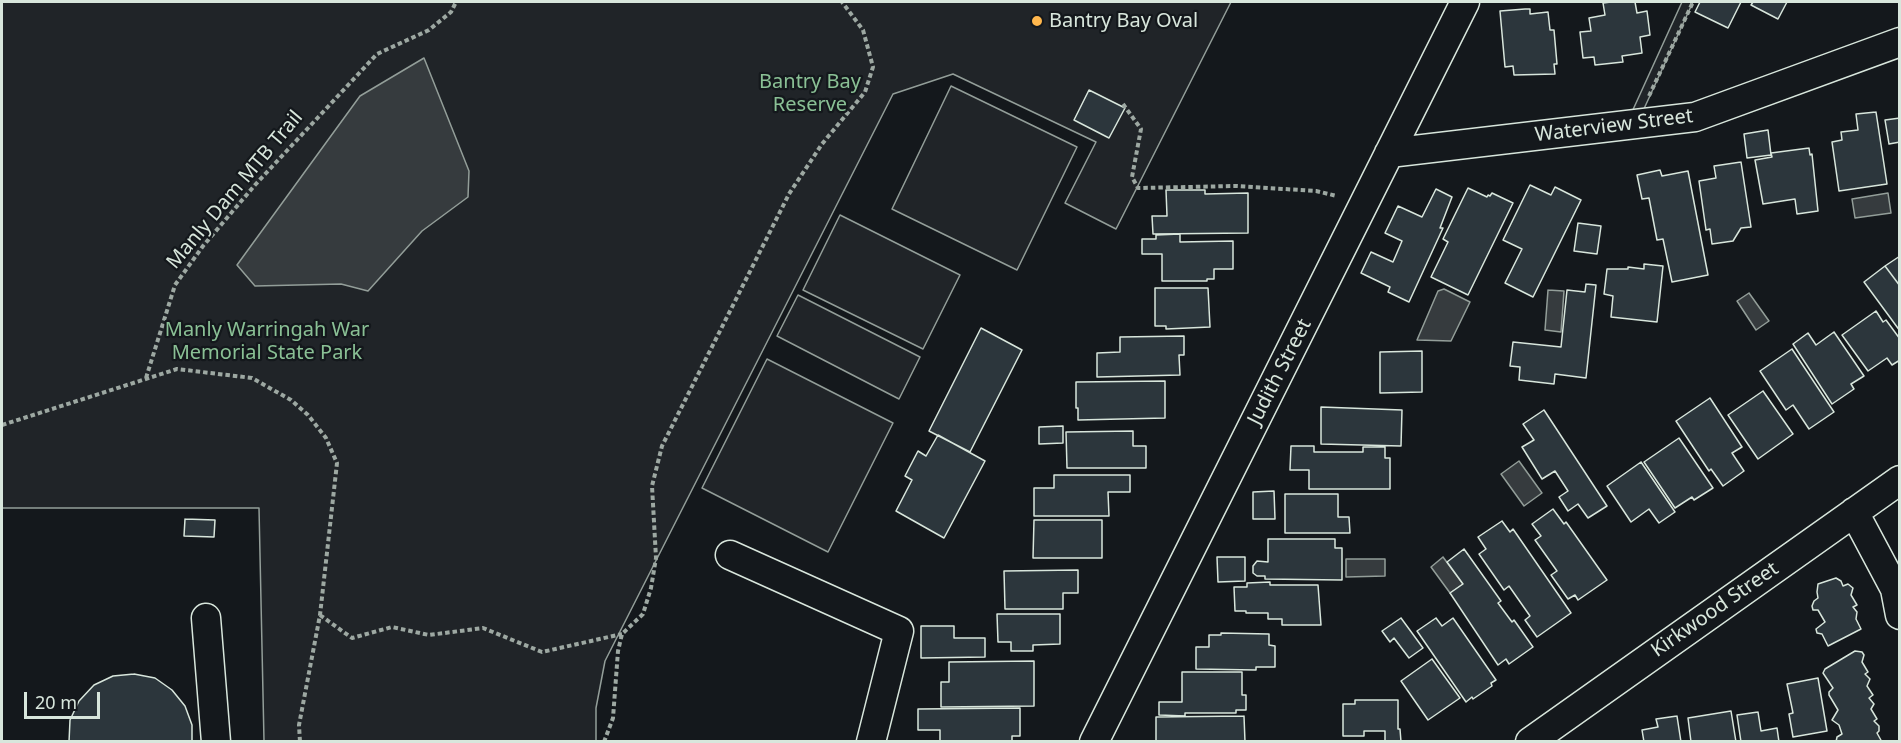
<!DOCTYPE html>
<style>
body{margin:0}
#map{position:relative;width:1901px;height:743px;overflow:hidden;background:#14181c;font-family:"Noto Sans",sans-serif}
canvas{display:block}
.frame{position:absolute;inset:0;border:3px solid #d8e6dc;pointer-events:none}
.scale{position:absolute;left:24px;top:692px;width:76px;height:27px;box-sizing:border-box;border:3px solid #d8e6dc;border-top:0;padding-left:8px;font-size:18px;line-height:21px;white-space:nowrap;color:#d8e6dc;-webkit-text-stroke:4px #14181c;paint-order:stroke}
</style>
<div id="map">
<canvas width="1901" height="743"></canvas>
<div class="frame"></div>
<div class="scale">20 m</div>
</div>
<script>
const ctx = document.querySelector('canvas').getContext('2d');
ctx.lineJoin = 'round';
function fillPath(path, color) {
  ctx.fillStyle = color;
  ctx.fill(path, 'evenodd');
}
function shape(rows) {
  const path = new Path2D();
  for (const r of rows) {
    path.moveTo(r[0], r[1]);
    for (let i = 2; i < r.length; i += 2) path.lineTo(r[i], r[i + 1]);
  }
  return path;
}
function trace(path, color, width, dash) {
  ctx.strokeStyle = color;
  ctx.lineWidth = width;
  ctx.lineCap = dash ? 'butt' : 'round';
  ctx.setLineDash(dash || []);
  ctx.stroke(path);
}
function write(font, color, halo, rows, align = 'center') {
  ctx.font = font + ' "Noto Sans",sans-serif';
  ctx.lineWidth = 4.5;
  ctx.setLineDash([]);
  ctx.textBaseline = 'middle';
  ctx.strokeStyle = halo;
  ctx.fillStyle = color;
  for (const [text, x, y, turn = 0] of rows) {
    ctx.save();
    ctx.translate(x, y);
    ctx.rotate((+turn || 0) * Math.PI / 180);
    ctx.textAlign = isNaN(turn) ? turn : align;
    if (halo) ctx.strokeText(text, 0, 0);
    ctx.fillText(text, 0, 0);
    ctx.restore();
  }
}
const green = shape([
 [2,2,1231,2,1116,229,1065,203,1096,142,953,74,893,94,605,661,596,708,596,741,264,741,259,508,2,508,2,2],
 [1682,2,1693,2,1637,124,1626,125,1682,2],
 [951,86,1077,147,1017,270,892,209,951,86],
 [840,215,960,275,923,349,803,290,840,215],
 [798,295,920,357,899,399,777,336,798,295],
 [767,359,893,423,828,552,702,488,767,359]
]);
const water = shape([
 [424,58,469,171,468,197,422,231,368,291,341,284,255,286,237,265,360,96,424,58],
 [1888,193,1891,213,1855,218,1852,199,1888,193],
 [1444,289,1470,302,1451,341,1417,340,1438,291,1444,289],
 [1548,290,1564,291,1561,332,1545,330,1548,290],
 [1749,293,1769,321,1756,330,1737,301,1749,293],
 [1519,461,1542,493,1524,506,1501,474,1519,461],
 [1443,557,1463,584,1450,593,1431,567,1443,557],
 [1346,559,1385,559,1385,576,1346,577,1346,559]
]);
const building = shape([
 [1611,2,1635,2,1637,13,1647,11,1650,35,1640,37,1642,53,1622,56,1623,62,1595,65,1594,57,1583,58,1580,32,1591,31,1589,18,1605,15,1603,3,1611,2],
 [1700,2,1741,2,1728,28,1695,12,1700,2],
 [1753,2,1787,2,1778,19,1751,5,1753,2],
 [1525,9,1530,9,1530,14,1548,12,1550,30,1554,30,1557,64,1554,64,1555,74,1514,75,1513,66,1505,67,1500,11,1525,9],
 [1089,90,1125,108,1109,138,1074,120,1089,90],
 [1876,112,1887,184,1839,191,1832,142,1842,140,1841,132,1858,130,1856,114,1876,112],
 [1900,118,1900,142,1889,144,1885,120,1900,118],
 [1768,130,1771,155,1747,158,1744,134,1768,130],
 [1809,148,1810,155,1812,154,1818,211,1797,214,1795,199,1763,204,1755,160,1772,157,1771,153,1809,148],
 [1741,162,1751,227,1741,228,1733,241,1712,244,1710,229,1706,230,1699,181,1716,178,1714,166,1741,162],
 [1660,170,1662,176,1688,171,1708,275,1672,282,1663,239,1657,240,1649,198,1642,199,1637,175,1660,170],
 [1530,185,1551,195,1555,187,1581,200,1533,297,1505,283,1522,249,1503,240,1530,185],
 [1468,188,1487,197,1488,195,1490,196,1492,193,1513,203,1468,295,1431,277,1448,242,1443,239,1468,188],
 [1436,189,1452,197,1440,228,1443,228,1409,302,1388,292,1390,287,1361,273,1371,252,1393,262,1402,241,1385,233,1398,206,1422,217,1436,189],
 [1166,190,1205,190,1205,194,1248,193,1248,233,1153,234,1152,216,1167,216,1166,190],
 [1578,223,1601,226,1597,254,1574,251,1578,223],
 [1180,234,1180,242,1233,241,1233,269,1214,269,1214,279,1207,279,1207,281,1162,281,1162,254,1142,254,1142,239,1156,239,1156,235,1180,234],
 [1900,256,1900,286,1885,266,1900,256],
 [1644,264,1663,266,1657,322,1611,317,1613,296,1604,294,1607,269,1628,269,1628,267,1644,269,1644,264],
 [1885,266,1900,286,1900,331,1864,282,1885,266],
 [1586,284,1596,285,1586,378,1555,374,1554,384,1519,380,1520,367,1510,366,1513,342,1561,347,1567,290,1585,292,1586,284],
 [1155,288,1208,288,1210,327,1166,329,1166,326,1155,326,1155,288],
 [1876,311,1883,322,1886,320,1900,339,1900,360,1892,365,1887,358,1868,371,1842,335,1876,311],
 [981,328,1022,350,970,452,929,431,981,328],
 [1834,332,1864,376,1851,384,1854,389,1832,404,1793,344,1808,333,1816,345,1834,332],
 [1184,336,1184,355,1179,355,1180,375,1097,377,1097,353,1120,352,1120,337,1184,336],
 [1792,349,1834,412,1809,429,1793,405,1786,410,1760,371,1792,349],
 [1422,351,1422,392,1380,393,1380,352,1422,351],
 [1165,381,1165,418,1078,420,1078,408,1076,408,1076,382,1165,381],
 [1763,391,1793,434,1758,459,1728,415,1763,391],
 [1710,398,1742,447,1732,453,1744,471,1723,486,1711,469,1709,471,1676,421,1710,398],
 [1321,407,1402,410,1401,446,1321,444,1321,407],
 [1544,410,1607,506,1588,518,1578,504,1568,511,1559,497,1568,491,1555,471,1542,479,1522,447,1534,440,1523,424,1544,410],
 [1063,426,1063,443,1039,444,1039,427,1063,426],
 [1133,431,1133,446,1146,446,1146,468,1067,468,1066,432,1133,431],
 [938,435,985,461,944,538,896,511,912,480,905,476,918,451,926,456,938,435],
 [1679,438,1713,488,1694,500,1692,497,1675,508,1644,462,1679,438],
 [1291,446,1314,446,1314,452,1363,452,1363,447,1385,447,1385,458,1390,458,1390,489,1309,489,1309,470,1290,470,1291,446],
 [1641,462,1675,512,1659,523,1649,509,1631,522,1607,486,1641,462],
 [1054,475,1130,475,1130,492,1108,492,1109,516,1034,516,1034,488,1054,488,1054,475],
 [1274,491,1275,519,1253,519,1253,492,1274,491],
 [1285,494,1338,494,1338,517,1349,517,1350,533,1285,533,1285,494],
 [1553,509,1564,524,1566,522,1607,580,1578,600,1575,595,1568,599,1551,575,1557,571,1535,540,1541,536,1532,524,1553,509],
 [185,519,215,520,214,537,184,536,185,519],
 [1034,520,1102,520,1102,558,1033,558,1034,520],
 [1502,521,1510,532,1513,529,1571,613,1537,637,1525,620,1530,616,1509,586,1504,590,1479,554,1486,549,1478,537,1502,521],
 [1268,539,1335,539,1335,548,1342,548,1342,580,1265,579,1265,576,1257,576,1253,573,1253,566,1257,561,1268,562,1268,539],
 [1464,549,1501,601,1498,603,1512,622,1514,620,1533,647,1509,664,1506,659,1498,665,1450,593,1463,584,1447,562,1464,549],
 [1217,557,1245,557,1245,581,1218,582,1217,557],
 [1078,570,1078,593,1063,593,1063,609,1005,609,1004,571,1078,570],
 [1836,578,1841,581,1843,586,1848,584,1853,588,1851,595,1857,605,1853,607,1857,612,1856,619,1861,629,1828,646,1822,634,1817,633,1816,629,1825,622,1818,610,1813,610,1812,606,1814,601,1818,598,1817,592,1818,584,1836,578],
 [1270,582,1270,585,1318,585,1321,625,1282,625,1282,619,1268,619,1268,613,1246,613,1246,611,1235,611,1234,587,1247,587,1247,583,1270,582],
 [997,614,1060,614,1060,644,1033,645,1033,651,1011,651,1011,642,998,642,997,614],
 [1401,618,1423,648,1409,658,1394,638,1390,642,1382,631,1401,618],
 [1436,618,1442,626,1453,618,1496,680,1491,683,1492,686,1473,699,1472,697,1466,702,1417,631,1436,618],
 [921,626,954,626,954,638,985,638,985,657,921,658,921,626],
 [1221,633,1269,634,1269,645,1275,646,1275,667,1256,667,1256,670,1196,669,1196,647,1209,647,1209,635,1221,635,1221,633],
 [1855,651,1862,652,1864,655,1862,662,1868,672,1865,674,1870,679,1867,686,1873,695,1869,698,1874,704,1871,709,1877,719,1874,721,1879,726,1879,731,1877,733,1882,742,1836,742,1837,737,1842,734,1839,725,1832,720,1838,710,1829,695,1829,692,1833,688,1823,673,1825,669,1855,651],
 [1432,659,1460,698,1428,720,1401,681,1432,659],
 [1034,661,1034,706,941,707,941,682,949,682,949,662,1034,661],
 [1182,672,1242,672,1242,695,1246,695,1246,710,1236,710,1236,713,1185,713,1185,716,1159,715,1159,702,1182,702,1182,672],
 [134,674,155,678,172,690,185,706,192,725,192,742,69,742,70,720,79,701,94,685,113,676,134,674],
 [1818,678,1827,731,1793,737,1789,714,1793,713,1787,684,1818,678],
 [1355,700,1398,700,1398,729,1400,729,1401,742,1385,742,1385,731,1364,731,1364,736,1343,736,1343,704,1355,704,1355,700],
 [1020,708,1020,736,1012,736,1012,742,940,742,940,730,918,730,918,709,1020,708],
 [1731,711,1736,742,1691,742,1688,718,1731,711],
 [1758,712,1761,731,1777,728,1779,742,1741,742,1737,715,1758,712],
 [1244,716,1245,742,1156,742,1156,717,1244,716],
 [1677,716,1681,742,1644,742,1642,730,1658,727,1656,719,1677,716]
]);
const path = shape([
 [1649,96,1693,2],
 [1123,104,1141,129,1132,177,1138,188,1236,186,1316,191,1337,196],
 [146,378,175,285,203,246,255,185,377,54,429,30,451,12,456,2],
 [2,425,177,369,252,378,291,400,308,415,326,438,337,463,320,615,299,725,300,742],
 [320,615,352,638,392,627,429,635,483,628,542,652,622,634],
 [604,742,613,718,618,651,622,634,643,614,651,588,656,558,652,486,662,446,789,194,822,144,865,92,873,67,863,30,842,2]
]);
const minor = shape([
 [1389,153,1695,117,1900,42],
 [1854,512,1895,589,1900,615],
 [730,555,899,631,871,742],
 [206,618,216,742],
 [1094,742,1465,2],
 [1530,742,1900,480]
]);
const markers = [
 [1037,21,6,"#ffb74d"]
];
const poiNames = [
 ["Bantry Bay Oval",1049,21]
];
const parkNames = [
 ["Bantry Bay",810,82],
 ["Reserve",810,105],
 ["Manly Warringah War",267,330],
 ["Memorial State Park",267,353]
];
const streetNames = [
 ["Waterview Street",1614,126,-7],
 ["Manly Dam MTB Trail",235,190,-50],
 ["Judith Street",1280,372,-63],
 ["Kirkwood Street",1715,610,-35]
];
fillPath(green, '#202428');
trace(green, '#939e99', 1.5);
fillPath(water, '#363b3e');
trace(water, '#939e99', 1.5);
fillPath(building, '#2c363c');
trace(building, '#d8e6dc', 1.5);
trace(minor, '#d8e6dc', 31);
trace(path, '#9da8a2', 4, [4.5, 3]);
trace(minor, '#14181c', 28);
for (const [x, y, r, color] of markers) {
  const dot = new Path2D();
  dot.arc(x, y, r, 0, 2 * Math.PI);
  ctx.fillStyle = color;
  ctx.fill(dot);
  trace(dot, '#14181c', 2);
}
write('20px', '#d8e6dc', '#14181c', poiNames, 'left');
write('20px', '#8ac095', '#14181c', parkNames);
write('20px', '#d8e6dc', '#14181c', streetNames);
</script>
